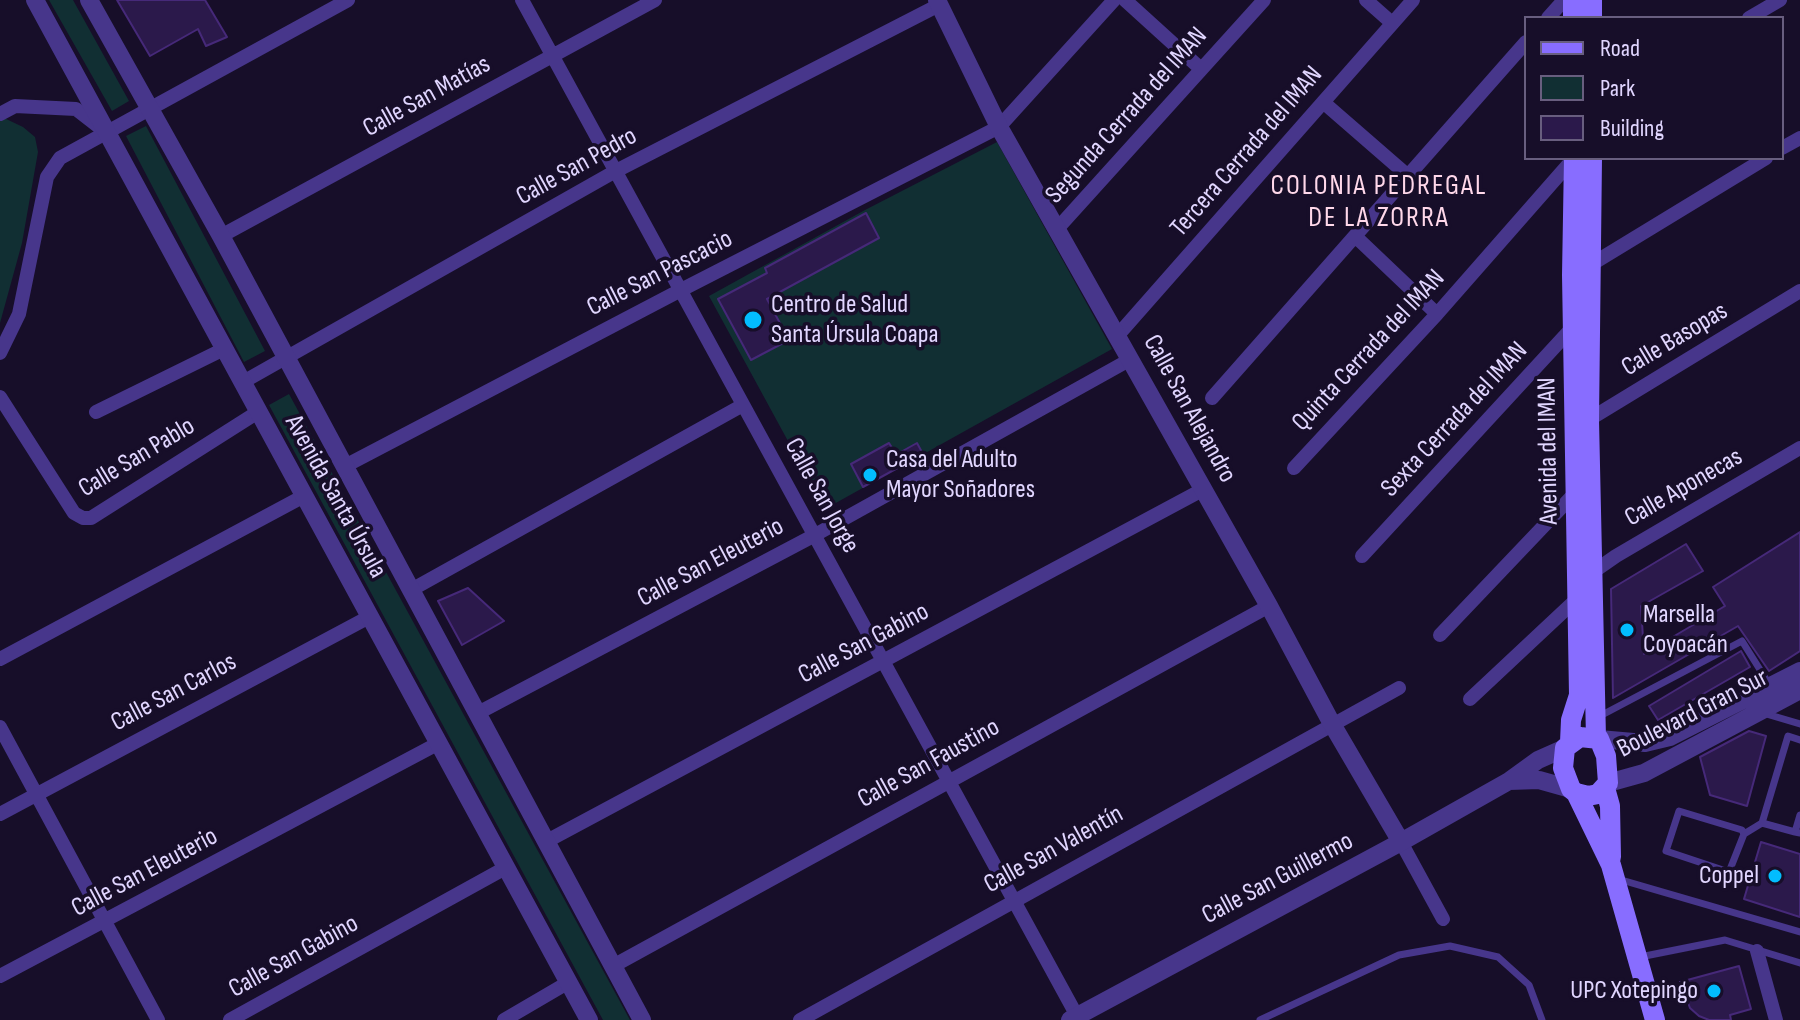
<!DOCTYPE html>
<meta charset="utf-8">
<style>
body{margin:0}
#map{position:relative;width:1800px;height:1020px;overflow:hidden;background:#170e29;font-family:"Sofia Sans Condensed",sans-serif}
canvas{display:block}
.legend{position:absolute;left:1524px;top:16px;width:260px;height:144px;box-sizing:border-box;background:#170e29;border:2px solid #685e7f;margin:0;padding:10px 14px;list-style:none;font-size:24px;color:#e1d6ff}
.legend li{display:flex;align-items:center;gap:16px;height:40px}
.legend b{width:40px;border:2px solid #685e7f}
</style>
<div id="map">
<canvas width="1800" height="1020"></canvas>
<ul class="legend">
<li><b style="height:10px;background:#886dff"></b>Road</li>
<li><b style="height:22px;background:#112f33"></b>Park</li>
<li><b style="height:22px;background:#2b194b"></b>Building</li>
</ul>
</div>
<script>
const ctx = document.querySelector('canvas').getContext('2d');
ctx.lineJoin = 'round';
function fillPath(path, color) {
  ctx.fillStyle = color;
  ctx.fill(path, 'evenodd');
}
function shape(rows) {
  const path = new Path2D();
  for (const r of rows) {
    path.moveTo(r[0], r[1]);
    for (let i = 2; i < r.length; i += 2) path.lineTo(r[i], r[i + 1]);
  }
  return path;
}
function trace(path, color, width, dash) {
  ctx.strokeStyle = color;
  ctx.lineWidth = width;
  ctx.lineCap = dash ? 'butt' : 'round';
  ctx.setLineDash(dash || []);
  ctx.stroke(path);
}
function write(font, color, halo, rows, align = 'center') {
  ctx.font = font + ' "Sofia Sans Condensed",sans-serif';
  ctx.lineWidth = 7;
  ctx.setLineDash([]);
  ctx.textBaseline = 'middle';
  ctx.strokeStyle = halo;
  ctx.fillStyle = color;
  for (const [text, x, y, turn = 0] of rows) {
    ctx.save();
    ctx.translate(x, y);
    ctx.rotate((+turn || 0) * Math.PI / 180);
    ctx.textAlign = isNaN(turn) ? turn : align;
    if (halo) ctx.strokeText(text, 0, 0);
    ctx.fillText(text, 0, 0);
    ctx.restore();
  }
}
const green = shape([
 [49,0,73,0,129,101,112,111],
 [4,118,23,127,35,137,38,152,22,243,0,323,0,121],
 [146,126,265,351,244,362,126,136],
 [997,142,1112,349,825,509,709,296,865,210],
 [289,394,630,1020,603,1020,269,405]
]);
const building = shape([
 [117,0,205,0,227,37,206,46,198,29,150,56,117,0],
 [866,213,879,238,767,299,789,340,751,360,718,299,767,273,765,268,866,213],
 [889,443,894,451,897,450,899,453,917,443,923,454,863,487,851,464,889,443],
 [1800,532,1800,651,1769,671,1738,626,1613,698,1611,589,1686,544,1703,571,1641,606,1644,654,1725,606,1713,587,1800,532],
 [468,588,504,621,462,645,438,601,468,588],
 [1741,651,1750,667,1658,720,1649,706,1741,651],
 [1749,731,1766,736,1747,806,1710,795,1700,757,1749,731],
 [1761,842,1800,854,1800,917,1744,899,1761,842],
 [1739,966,1751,1009,1730,1015,1731,1020,1709,1020,1699,1016,1690,1008,1680,982,1739,966]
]);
const service = shape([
 [1763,713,1800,724],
 [1600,716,1742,641,1769,684],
 [1800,815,1795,832,1800,833],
 [1762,823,1788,736,1800,740],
 [1744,834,1742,830,1679,811,1666,851,1729,872,1744,834,1762,823,1795,832],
 [1618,879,1800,932],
 [1640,957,1725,940,1800,963],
 [1260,1020,1399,955,1450,946,1498,957,1529,985,1542,1020]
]);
const minor = shape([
 [522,0,1077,1016],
 [1125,0,1201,69],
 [1366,0,1392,23],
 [1548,18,1564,0],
 [1749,18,1780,0],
 [1323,102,1407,175],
 [0,114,15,106,76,109,103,130],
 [1782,148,1800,138],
 [1057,229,1264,0],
 [221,236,655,0],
 [1355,236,1437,314],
 [1587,267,1766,158],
 [1118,335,1413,0],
 [0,353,19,314,47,177,60,158,348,0],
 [243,382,614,172,939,5],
 [0,397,74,513,83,518,91,518,258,412],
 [1212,398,1526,42],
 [96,412,224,349],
 [1585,422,1800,291],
 [345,466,681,290,999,127,1114,0],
 [1294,468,1437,314,1574,158],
 [1362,556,1573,327,1576,327],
 [1590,577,1593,572,1616,556,1800,448],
 [411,590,743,405],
 [1440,635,1578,490],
 [0,659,304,496],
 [1470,699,1580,596],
 [478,713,815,535,1131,359],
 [0,727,158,1020],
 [0,814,371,616],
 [547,841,1204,489],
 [1401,842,1443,919],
 [1757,951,1776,1020],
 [613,966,1269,606],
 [0,976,439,743],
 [230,1020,507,867],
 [504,1020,569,982],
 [800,1020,1399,688]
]);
const tertiary = shape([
 [35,0,589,1020],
 [89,0,221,236,642,1020],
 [937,0,999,127,1269,606,1332,724,1401,842],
 [1599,739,1645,743,1670,737,1800,671],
 [1509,781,1539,780,1571,789],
 [1608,783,1644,773,1800,690],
 [1070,1020,1401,842,1509,781,1538,760,1565,748]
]);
const secondary = shape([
 [1573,0,1573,18],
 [1592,0,1592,18],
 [1592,158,1589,420,1596,738],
 [1580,737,1599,739,1606,756,1608,783,1598,794,1588,796,1576,793,1571,789,1563,768,1565,748,1580,737],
 [1570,742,1571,720,1579,695,1572,275,1574,158],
 [1605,788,1610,806,1611,857],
 [1576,793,1611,865,1655,1020]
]);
const markers = [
 [753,320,10,"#02bdff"],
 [870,475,8,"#02bdff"],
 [1627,630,8,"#02bdff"],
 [1775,876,8,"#02bdff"],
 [1714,991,8,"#02bdff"]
];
const streetNames = [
 ["Calle San Matías",427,97,-29],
 ["Segunda Cerrada del IMAN",1127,116,-48],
 ["Tercera Cerrada del IMAN",1247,152,-49],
 ["Calle San Pedro",577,167,-29],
 ["Calle San Pascacio",660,274,-27],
 ["Calle Basopas",1675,340,-31],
 ["Quinta Cerrada del IMAN",1369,351,-47],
 ["Calle San Alejandro",1189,409,61],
 ["Sexta Cerrada del IMAN",1455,420,-47],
 ["Avenida del IMAN",1549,451,-91],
 ["Calle San Pablo",137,458,-31],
 ["Calle Aponecas",1684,488,-30],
 ["Calle San Jorge",821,496,61],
 ["Avenida Santa Úrsula",335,497,61],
 ["Calle San Eleuterio",711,563,-28],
 ["Calle San Gabino",864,644,-28],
 ["Calle San Carlos",174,693,-28],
 ["Boulevard Gran Sur",1693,714,-27],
 ["Calle San Faustino",929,764,-29],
 ["Calle San Valentín",1054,850,-29],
 ["Calle San Eleuterio",145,873,-28],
 ["Calle San Guillermo",1278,879,-28],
 ["Calle San Gabino",294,957,-29]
];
const poiNames = [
 ["Centro de Salud",771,305],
 ["Santa Úrsula Coapa",771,335],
 ["Casa del Adulto",886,460],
 ["Mayor Soñadores",886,490],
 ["Marsella",1643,615],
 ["Coyoacán",1643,645],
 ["Coppel",1759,876,"right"],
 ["UPC Xotepingo",1698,991,"right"]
];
const neighbourhoodNames = [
 ["COLONIA PEDREGAL",1379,187],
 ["DE LA ZORRA",1379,219]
];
fillPath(green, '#112f33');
fillPath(building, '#2b194b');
trace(building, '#462979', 2);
trace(service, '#47368b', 7);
trace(minor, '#47368b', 14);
trace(tertiary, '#47368b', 18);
trace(secondary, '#886dff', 20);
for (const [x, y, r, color] of markers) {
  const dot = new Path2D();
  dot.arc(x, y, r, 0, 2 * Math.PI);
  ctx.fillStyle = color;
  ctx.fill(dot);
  trace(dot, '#170e29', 3);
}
write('26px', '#e1d6ff', '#170e29', streetNames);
write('26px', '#e1d6ff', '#170e29', poiNames, 'left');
ctx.letterSpacing = '2px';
write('28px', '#ffd8ea', '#170e29', neighbourhoodNames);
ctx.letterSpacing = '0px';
</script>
